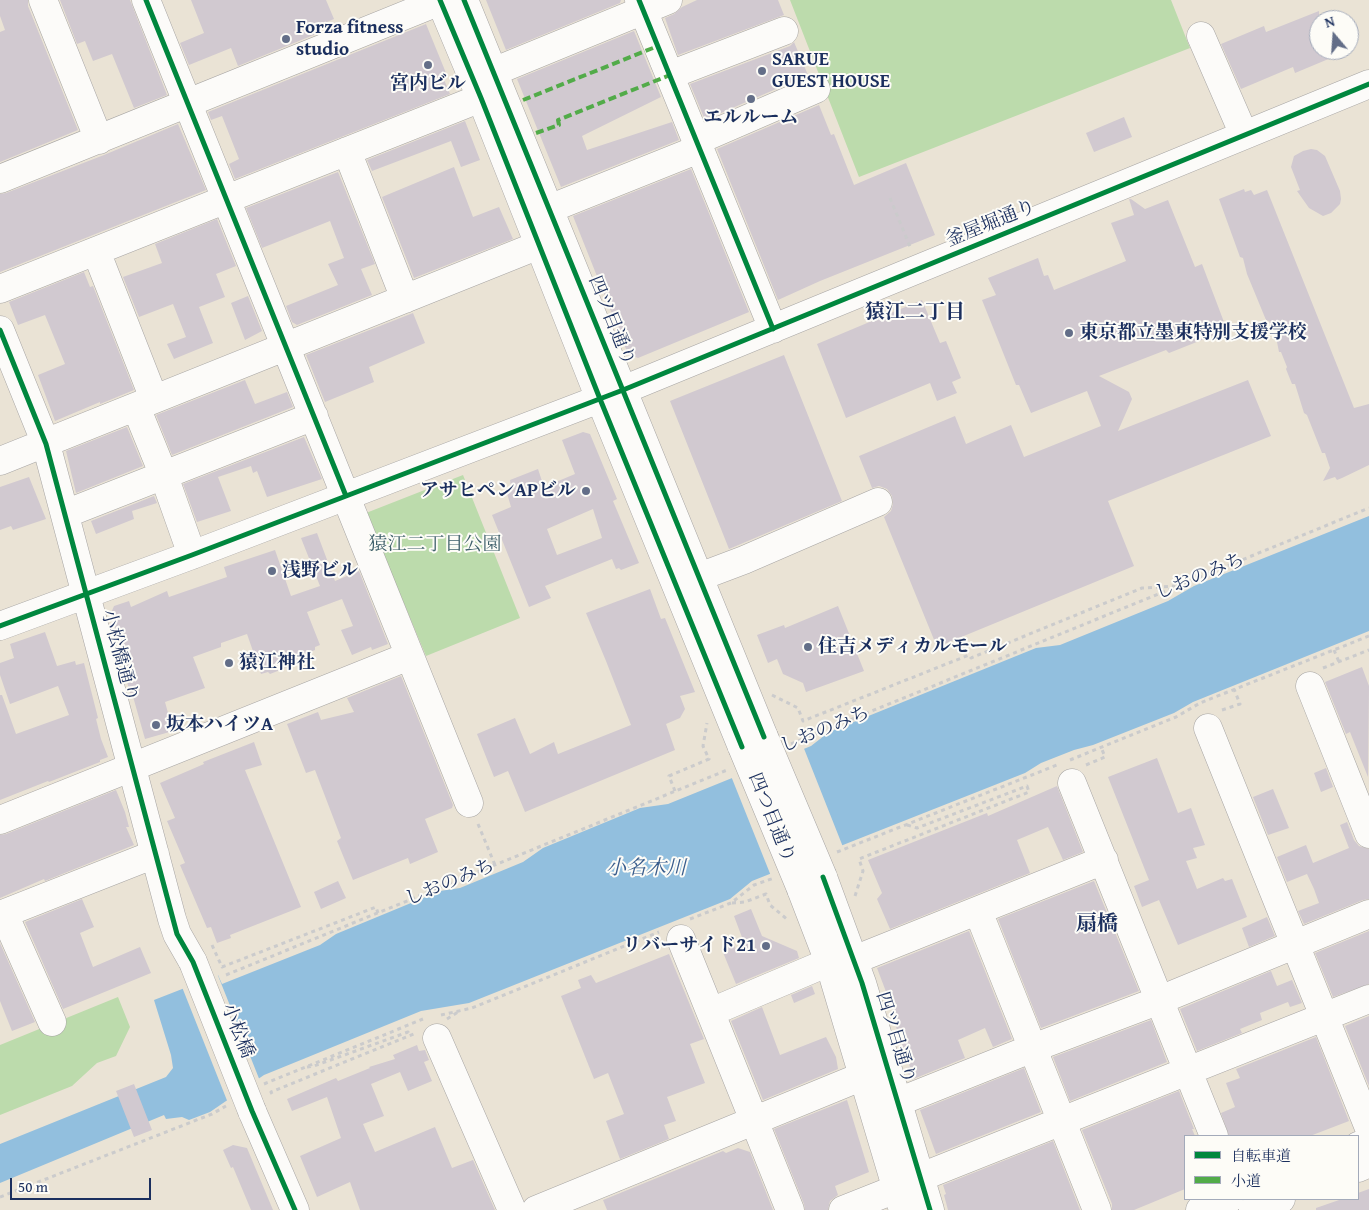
<!DOCTYPE html>
<meta charset="utf-8">
<style>
body{margin:0}
#map{position:relative;width:1369px;height:1210px;overflow:hidden;background:#eae3d5;font-family:"Gentium Book Plus","Noto Serif JP",serif}
canvas{display:block}
.legend{position:absolute;left:1184px;top:1135px;width:175px;height:65px;box-sizing:border-box;background:#fdfcf7;border:1px solid #a3aaba;margin:0;padding:6px 9px;list-style:none;font-size:15px;color:#1b2f5e}
.legend li{display:flex;align-items:center;gap:10px;height:25px}
.legend b{width:25px;border:1px solid #a3aaba}
.north{position:absolute;left:1309px;top:10px;width:50px;height:50px;box-sizing:border-box;background:#fdfcf7;border:1px solid #a3aaba;border-radius:50%;rotate:342deg;font-size:14px;font-weight:700;line-height:20px;text-align:center;color:#1b2f5e}
.north::after{content:'';display:block;margin:auto;width:18px;height:22px;background:#636e88;clip-path:polygon(50% 0,100% 100%,50% 72%,0 100%)}
.scale{position:absolute;left:10px;top:1178px;width:141px;height:22px;box-sizing:border-box;border:2px solid #1b2f5e;border-top:0;padding-left:6px;font-size:15px;line-height:18px;white-space:nowrap;color:#1b2f5e;-webkit-text-stroke:4px #fdfcf7;paint-order:stroke}
</style>
<div id="map">
<canvas width="1369" height="1210"></canvas>
<ul class="legend">
<li><b style="height:6px;background:#00873e"></b>自転車道</li>
<li><b style="height:6px;background:#52ab49"></b>小道</li>
</ul>
<div class="north">N</div>
<div class="scale">50 m</div>
</div>
<script>
const ctx = document.querySelector('canvas').getContext('2d');
ctx.lineJoin = 'round';
function fillPath(path, color) {
  ctx.fillStyle = color;
  ctx.fill(path, 'evenodd');
}
function shape(rows) {
  const path = new Path2D();
  for (const r of rows) {
    path.moveTo(r[0], r[1]);
    for (let i = 2; i < r.length; i += 2) path.lineTo(r[i], r[i + 1]);
  }
  return path;
}
function trace(path, color, width, dash) {
  ctx.strokeStyle = color;
  ctx.lineWidth = width;
  ctx.lineCap = dash ? 'butt' : 'round';
  ctx.setLineDash(dash || []);
  ctx.stroke(path);
}
function write(font, color, halo, rows, align = 'center') {
  ctx.font = font + ' "Gentium Book Plus","Noto Serif JP",serif';
  ctx.lineWidth = 4;
  ctx.setLineDash([]);
  ctx.textBaseline = 'middle';
  ctx.strokeStyle = halo;
  ctx.fillStyle = color;
  for (const [text, x, y, turn = 0] of rows) {
    ctx.save();
    ctx.translate(x, y);
    ctx.rotate((+turn || 0) * Math.PI / 180);
    ctx.textAlign = isNaN(turn) ? turn : align;
    if (halo) ctx.strokeText(text, 0, 0);
    ctx.fillText(text, 0, 0);
    ctx.restore();
  }
}
const green = shape([
 [790,0,1171,0,1190,48,859,177],
 [463,475,520,618,426,656,366,513],
 [118,997,130,1027,116,1056,97,1063,72,1086,0,1115,0,1045]
]);
const water = shape([
 [1369,516,1369,631,1193,702,1174,713,1093,745,1074,750,1041,763,1025,773,752,881,730,899,469,1003,421,1011,264,1075,210,1112,189,1120,182,1117,166,1119,164,1115,0,1183,0,1144,166,1077,173,1068,171,1055,154,1000,218,975,222,984,320,945,336,934,440,891,460,888,523,862,543,848,640,808,668,804,811,746,829,732,1036,648,1060,645,1168,601,1194,586]
]);
const pier = shape([
 [803,746,843,847,771,876,731,776],
 [217,973,260,1081,228,1103,182,987]
]);
const building = shape([
 [0,0,28,0,28,6,78,130,0,162,0,32,5,30,0,16],
 [60,0,130,0,167,95,134,108,112,54,93,61,85,41,77,44],
 [191,0,326,0,334,19,313,28,316,34,238,66,231,48,189,65,180,43,204,33],
 [486,0,621,0,620,3,506,50],
 [697,0,778,0,784,15,678,55,665,18,674,14,682,7],
 [1319,11,1319,50,1350,50,1295,73,1293,67,1241,89,1221,44,1264,26,1266,32],
 [426,24,446,73,442,75,450,94,235,179,229,164,239,159,222,116,211,120,208,112],
 [634,31,661,97,582,136,587,150,672,122,679,140,561,187,517,79],
 [794,42,808,75,705,120,690,84,790,46],
 [819,105,831,135,834,134,854,185,906,163,935,235,820,281,778,300,717,149],
 [1124,117,1132,137,1094,152,1086,133],
 [465,121,480,160,461,167,451,141,372,171,367,160],
 [178,124,206,190,0,272,0,194,6,193,104,155],
 [1311,149,1317,150,1325,156,1340,191,1341,199,1340,204,1331,213,1323,216,1309,208,1297,191,1300,190,1291,167,1294,156,1303,151],
 [454,167,473,217,499,207,513,239,414,278,382,197],
 [691,169,749,312,638,358,628,354,573,216],
 [338,172,375,264,361,269,372,295,297,325,292,322,286,306,338,285,328,264,344,258,330,221,262,248,246,208],
 [1244,189,1245,192,1251,190,1254,195,1267,190,1354,408,1369,404,1369,465,1342,478,1337,480,1335,477,1323,481,1330,468,1325,453,1322,453,1307,415,1304,413,1295,384,1292,384,1286,369,1287,367,1281,352,1279,352,1277,342,1269,321,1266,320,1247,274,1243,258,1240,257,1219,199],
 [1129,199,1131,199,1145,209,1168,200,1195,267,1202,264,1227,330,1169,353,1166,350,1099,376,1129,392,1132,399,1118,431,1248,380,1271,436,1108,501,1134,566,937,647,884,517,891,511,893,504,892,496,887,489,879,486,872,488,859,456,955,416,966,444,1011,425,1024,457,1101,426,1087,391,1031,413,1019,385,1016,385,982,300,996,295,988,278,1038,258,1044,276,1048,275,1054,290,1126,261,1111,223,1134,215],
 [217,219,236,266,216,274,225,297,199,307,213,343,174,359,167,344,186,337,173,304,139,317,123,277,162,263,155,244],
 [84,272,90,287,93,286,134,390,100,404,100,402,55,421,38,375,65,364,45,315,18,325,9,302],
 [248,296,262,331,245,340,231,303],
 [922,300,940,343,946,341,961,378,952,382,957,393,937,401,930,383,846,418,817,344],
 [413,313,425,343,369,367,374,382,325,402,306,355],
 [784,355,842,501,729,549,670,401],
 [245,380,255,404,287,392,293,407,172,455,156,415],
 [127,427,143,466,76,493,66,451],
 [583,432,590,434,617,499,613,501,639,563,621,570,619,568,616,569,612,559,545,586,551,598,529,607,492,515,511,507,506,490,511,488,510,480,538,469,544,487,575,474,562,440],
 [593,509,602,538,557,555,547,529],
 [304,437,322,479,267,497,257,471,253,473,251,466,218,477,231,511,197,522,183,484],
 [29,477,46,519,13,530,11,526,0,530,0,487],
 [154,496,157,503,132,511,134,519,96,534,91,521],
 [317,533,335,581,359,571,388,644,372,650,371,647,352,655,341,630,353,626,342,599,307,612,320,645,315,647,315,650,296,657,298,661,293,663,293,665,270,674,268,672,261,674,247,634,221,643,221,647,193,657,205,688,165,702,173,731,145,739,132,693,130,693,121,659,124,658,116,636,117,635,111,613,114,606,129,601,131,607,167,591,169,597,227,577,224,567,275,550,291,596,320,586,301,538],
 [650,589,661,619,665,618,695,692,680,696,685,709,680,718,666,724,675,750,525,812,508,771,494,777,477,734,515,718,530,754,554,742,558,754,631,725,606,661,586,613],
 [838,606,864,671,806,692,803,683,783,674,777,659,768,663,757,635,784,625,785,628],
 [45,632,57,666,75,661,76,665,84,663,98,718,96,719,101,739,108,757,100,760,100,762,49,782,48,781,0,800,0,695,2,695,16,734,69,715,58,686,10,704,0,675,0,663,14,658,10,644],
 [1362,667,1369,686,1368,777,1350,732,1346,734,1325,682],
 [401,676,453,805,452,808,425,819,438,852,410,864,408,858,353,880,337,841,341,838,315,770,306,773,287,724,318,712,321,720,354,712,347,698],
 [254,742,262,765,245,770,301,907,230,935,231,938,217,943,211,927,207,928,180,865,185,863,167,821,175,818,160,783,204,764,203,762],
 [1157,758,1178,813,1191,808,1205,845,1193,848,1197,858,1186,861,1197,889,1223,878,1225,881,1232,879,1247,917,1178,945,1159,900,1142,907,1134,886,1149,880,1108,777],
 [1326,768,1333,787,1321,792,1314,773],
 [1057,786,1083,852,1063,860,1048,827,1017,840,1030,873,890,929,877,899,882,893,868,860,987,813,988,816],
 [1273,789,1289,828,1268,835,1253,797],
 [116,790,125,812,129,827,126,827,134,845,45,881,44,879,0,898,0,835,6,834],
 [1347,822,1354,840,1359,846,1369,849,1369,899,1363,900,1304,924,1298,911,1319,903,1314,889,1307,874,1287,882,1277,857,1306,845,1313,863,1349,848,1340,825],
 [338,881,346,898,321,909,314,892],
 [1094,881,1139,991,1041,1028,998,919],
 [82,899,94,927,80,933,93,967,140,947,151,973,63,1009,25,922],
 [751,909,762,936,797,951,799,958,736,984,722,950,734,945,737,952,746,948,734,916],
 [1267,917,1275,936,1249,947,1242,928],
 [969,931,1012,1039,993,1047,985,1028,958,1040,965,1058,911,1080,906,1068,910,1067,896,1027,899,1026,877,968],
 [1369,931,1369,984,1333,997,1315,953],
 [0,943,35,1022,12,1031,0,1001],
 [669,954,704,1039,690,1044,705,1083,667,1097,676,1121,664,1125,669,1139,620,1159,606,1121,624,1114,608,1073,594,1079,561,996,581,988,578,980,591,975,596,983],
 [1271,971,1277,986,1292,980,1302,1003,1290,1007,1288,1002,1260,1013,1262,1020,1240,1029,1242,1033,1197,1051,1180,1009],
 [812,986,815,994,794,1003,791,995],
 [762,1007,780,1055,826,1037,836,1057,838,1069,763,1100,731,1021],
 [1369,1016,1369,1086,1345,1026],
 [1151,1020,1167,1062,1070,1101,1053,1057],
 [1316,1037,1349,1121,1310,1136,1229,1136,1221,1113,1235,1107,1226,1083,1240,1078,1236,1069],
 [417,1045,419,1051,425,1050,429,1060,424,1062,432,1081,408,1091,400,1072,371,1084,384,1116,363,1124,375,1152,435,1127,452,1168,473,1160,495,1210,360,1210,350,1182,317,1197,300,1156,341,1138,327,1097,292,1111,287,1099,336,1078,338,1081,370,1068,369,1067,395,1059,393,1055],
 [1024,1068,1041,1112,936,1154,920,1110],
 [134,1084,152,1130,134,1137,116,1091],
 [1179,1091,1194,1129,1192,1129,1195,1136,1185,1136,1185,1189,1134,1210,1112,1210,1112,1204,1082,1130],
 [847,1100,869,1172,835,1186,838,1195,830,1201,828,1210,805,1210,804,1204,774,1129],
 [1053,1141,1080,1210,948,1210,944,1195,946,1194,943,1185],
 [233,1145,247,1148,273,1210,251,1210,233,1167,231,1168,223,1150],
 [738,1148,750,1152,773,1210,607,1210,603,1200,723,1151,726,1153],
 [1369,1189,1369,1210,1316,1210,1316,1208,1342,1199,1358,1199,1358,1193]
]);
const path = shape([
 [890,198,911,249],
 [1334,650,1339,662],
 [1323,668,1369,650],
 [772,695,798,708,803,721,969,655,971,658,1142,588,1175,586],
 [1222,710,1240,704,1234,689],
 [791,744,1369,508],
 [1070,760,1176,717,1200,703,1369,636],
 [1086,765,1105,757,1101,747],
 [675,791,669,776,709,759,703,746,707,723],
 [478,824,495,865],
 [837,852,1057,765],
 [855,896,863,871,859,859,1029,792,1027,786,917,828,907,825],
 [732,903,745,902,766,894,770,905,788,920],
 [690,919,731,903,754,885,774,878],
 [212,945,222,967,376,907,378,913],
 [226,975,727,770],
 [441,1015,472,1008,659,932],
 [447,1019,458,1012],
 [307,1067,314,1066,408,1032,410,1036],
 [264,1084,423,1019],
 [272,1094,271,1092,416,1033],
 [0,1197,212,1114,226,1106]
]);
const minor = shape([
 [43,0,99,140],
 [146,0,469,803],
 [639,0,773,329],
 [1201,36,1244,135],
 [493,72,668,0],
 [670,75,784,31],
 [696,141,816,89],
 [347,151,405,299],
 [0,179,440,1],
 [549,209,699,149],
 [96,251,154,399],
 [0,289,481,98],
 [0,330,46,444,172,919,177,934,193,962],
 [136,407,164,476,192,555],
 [0,461,539,245],
 [65,514,314,416],
 [699,577,744,560,878,502],
 [0,626,192,555,623,390,1369,84],
 [1310,686,1369,834],
 [1208,728,1369,1128],
 [1072,783,1214,1136],
 [0,820,409,656],
 [978,911,1097,1210],
 [4,914,52,1022],
 [0,915,155,854],
 [681,939,790,1210],
 [854,960,1104,860],
 [711,1012,829,962],
 [437,1038,512,1210],
 [898,1102,1033,1048,1160,1000,1369,914],
 [252,1111,295,1210],
 [921,1177,1369,999],
 [536,1210,863,1076],
 [843,1210,896,1189]
]);
const major = shape([
 [440,0,481,98,600,399,742,747],
 [464,0,764,737],
 [823,877,862,983,930,1210],
 [801,889,829,962,903,1210],
 [1358,1146,1369,1142],
 [1358,1168,1369,1163],
 [1200,1210,1229,1199],
 [1253,1210,1281,1199]
]);
const minorBridge = shape([
 [193,962,252,1111]
]);
const majorBridge = shape([
 [764,737,823,877],
 [742,747,801,889]
]);
const quiet = shape([
 [523,100,658,46],
 [536,133,559,125,558,120,670,75]
]);
const cycleway = shape([
 [146,0,346,496],
 [440,0,481,98,600,399,742,747],
 [464,0,764,737],
 [639,0,773,329],
 [0,330,46,444,177,934,193,962,252,1111,295,1210],
 [0,626,192,555,623,390,1369,84],
 [823,877,862,983,930,1210]
]);
const markers = [
 [286,39,5,"#636e88"],
 [428,65,5,"#636e88"],
 [762,71,5,"#636e88"],
 [751,99,5,"#636e88"],
 [1069,333,5,"#636e88"],
 [586,491,5,"#636e88"],
 [272,571,5,"#636e88"],
 [808,647,5,"#636e88"],
 [229,663,5,"#636e88"],
 [156,725,5,"#636e88"],
 [766,946,5,"#636e88"]
];
const poiNames = [
 ["Forza fitness",296,28],
 ["studio",296,50],
 ["SARUE",772,60],
 ["GUEST HOUSE",772,82],
 ["宮内ビル",428,84,"center"],
 ["エルルーム",751,118,"center"],
 ["東京都立墨東特別支援学校",1079,333],
 ["アサヒペンAPビル",576,491,"right"],
 ["浅野ビル",282,571],
 ["住吉メディカルモール",818,647],
 ["猿江神社",239,663],
 ["坂本ハイツA",166,725],
 ["リバーサイド21",756,946,"right"]
];
const streetNames = [
 ["釜屋堀通り",991,224,-22],
 ["四ツ目通り",611,321,68],
 ["しおのみち",1200,577,-22],
 ["小松橋通り",119,656,75],
 ["しおのみち",825,730,-22],
 ["四つ目通り",771,818,68],
 ["しおのみち",450,883,-22],
 ["小松橋",237,1031,68],
 ["四ツ目通り",895,1038,73]
];
const parkNames = [
 ["猿江二丁目公園",435,545]
];
const neighbourhoodNames = [
 ["猿江二丁目",915,313]
];
const waterNames = [
 ["小名木川",646,869]
];
const quarterNames = [
 ["扇橋",1097,925]
];
fillPath(green, '#bcdbac');
fillPath(water, '#92bfde');
fillPath(pier, '#eae3d5');
fillPath(building, '#d1c9d0');
trace(minor, '#a7a5a4', 29);
trace(major, '#a7a5a4', 29);
trace(path, '#cbcbcc', 3, [4, 4]);
trace(minor, '#fcfbf9', 28);
trace(major, '#fcfbf9', 28);
trace(minorBridge, '#a7a5a4', 29, []);
trace(majorBridge, '#a7a5a4', 29, []);
trace(minorBridge, '#fcfbf9', 28);
trace(majorBridge, '#fcfbf9', 28);
trace(quiet, '#52ab49', 4, [8, 4]);
trace(cycleway, '#00873e', 5);
for (const [x, y, r, color] of markers) {
  const dot = new Path2D();
  dot.arc(x, y, r, 0, 2 * Math.PI);
  ctx.fillStyle = color;
  ctx.fill(dot);
  trace(dot, '#fdfcf7', 2);
}
write('bold 19px', '#1b2f5e', '#fdfcf7', poiNames, 'left');
write('19px', '#1b2f5e', '#fdfcf7', streetNames);
write('19px', '#40616c', '#fdfcf7', parkNames);
write('bold 20px', '#1b2f5e', '#fdfcf7', neighbourhoodNames);
write('italic 20px', '#385c8c', '#fdfcf7', waterNames);
write('bold 21px', '#1b2f5e', '#fdfcf7', quarterNames);
</script>
